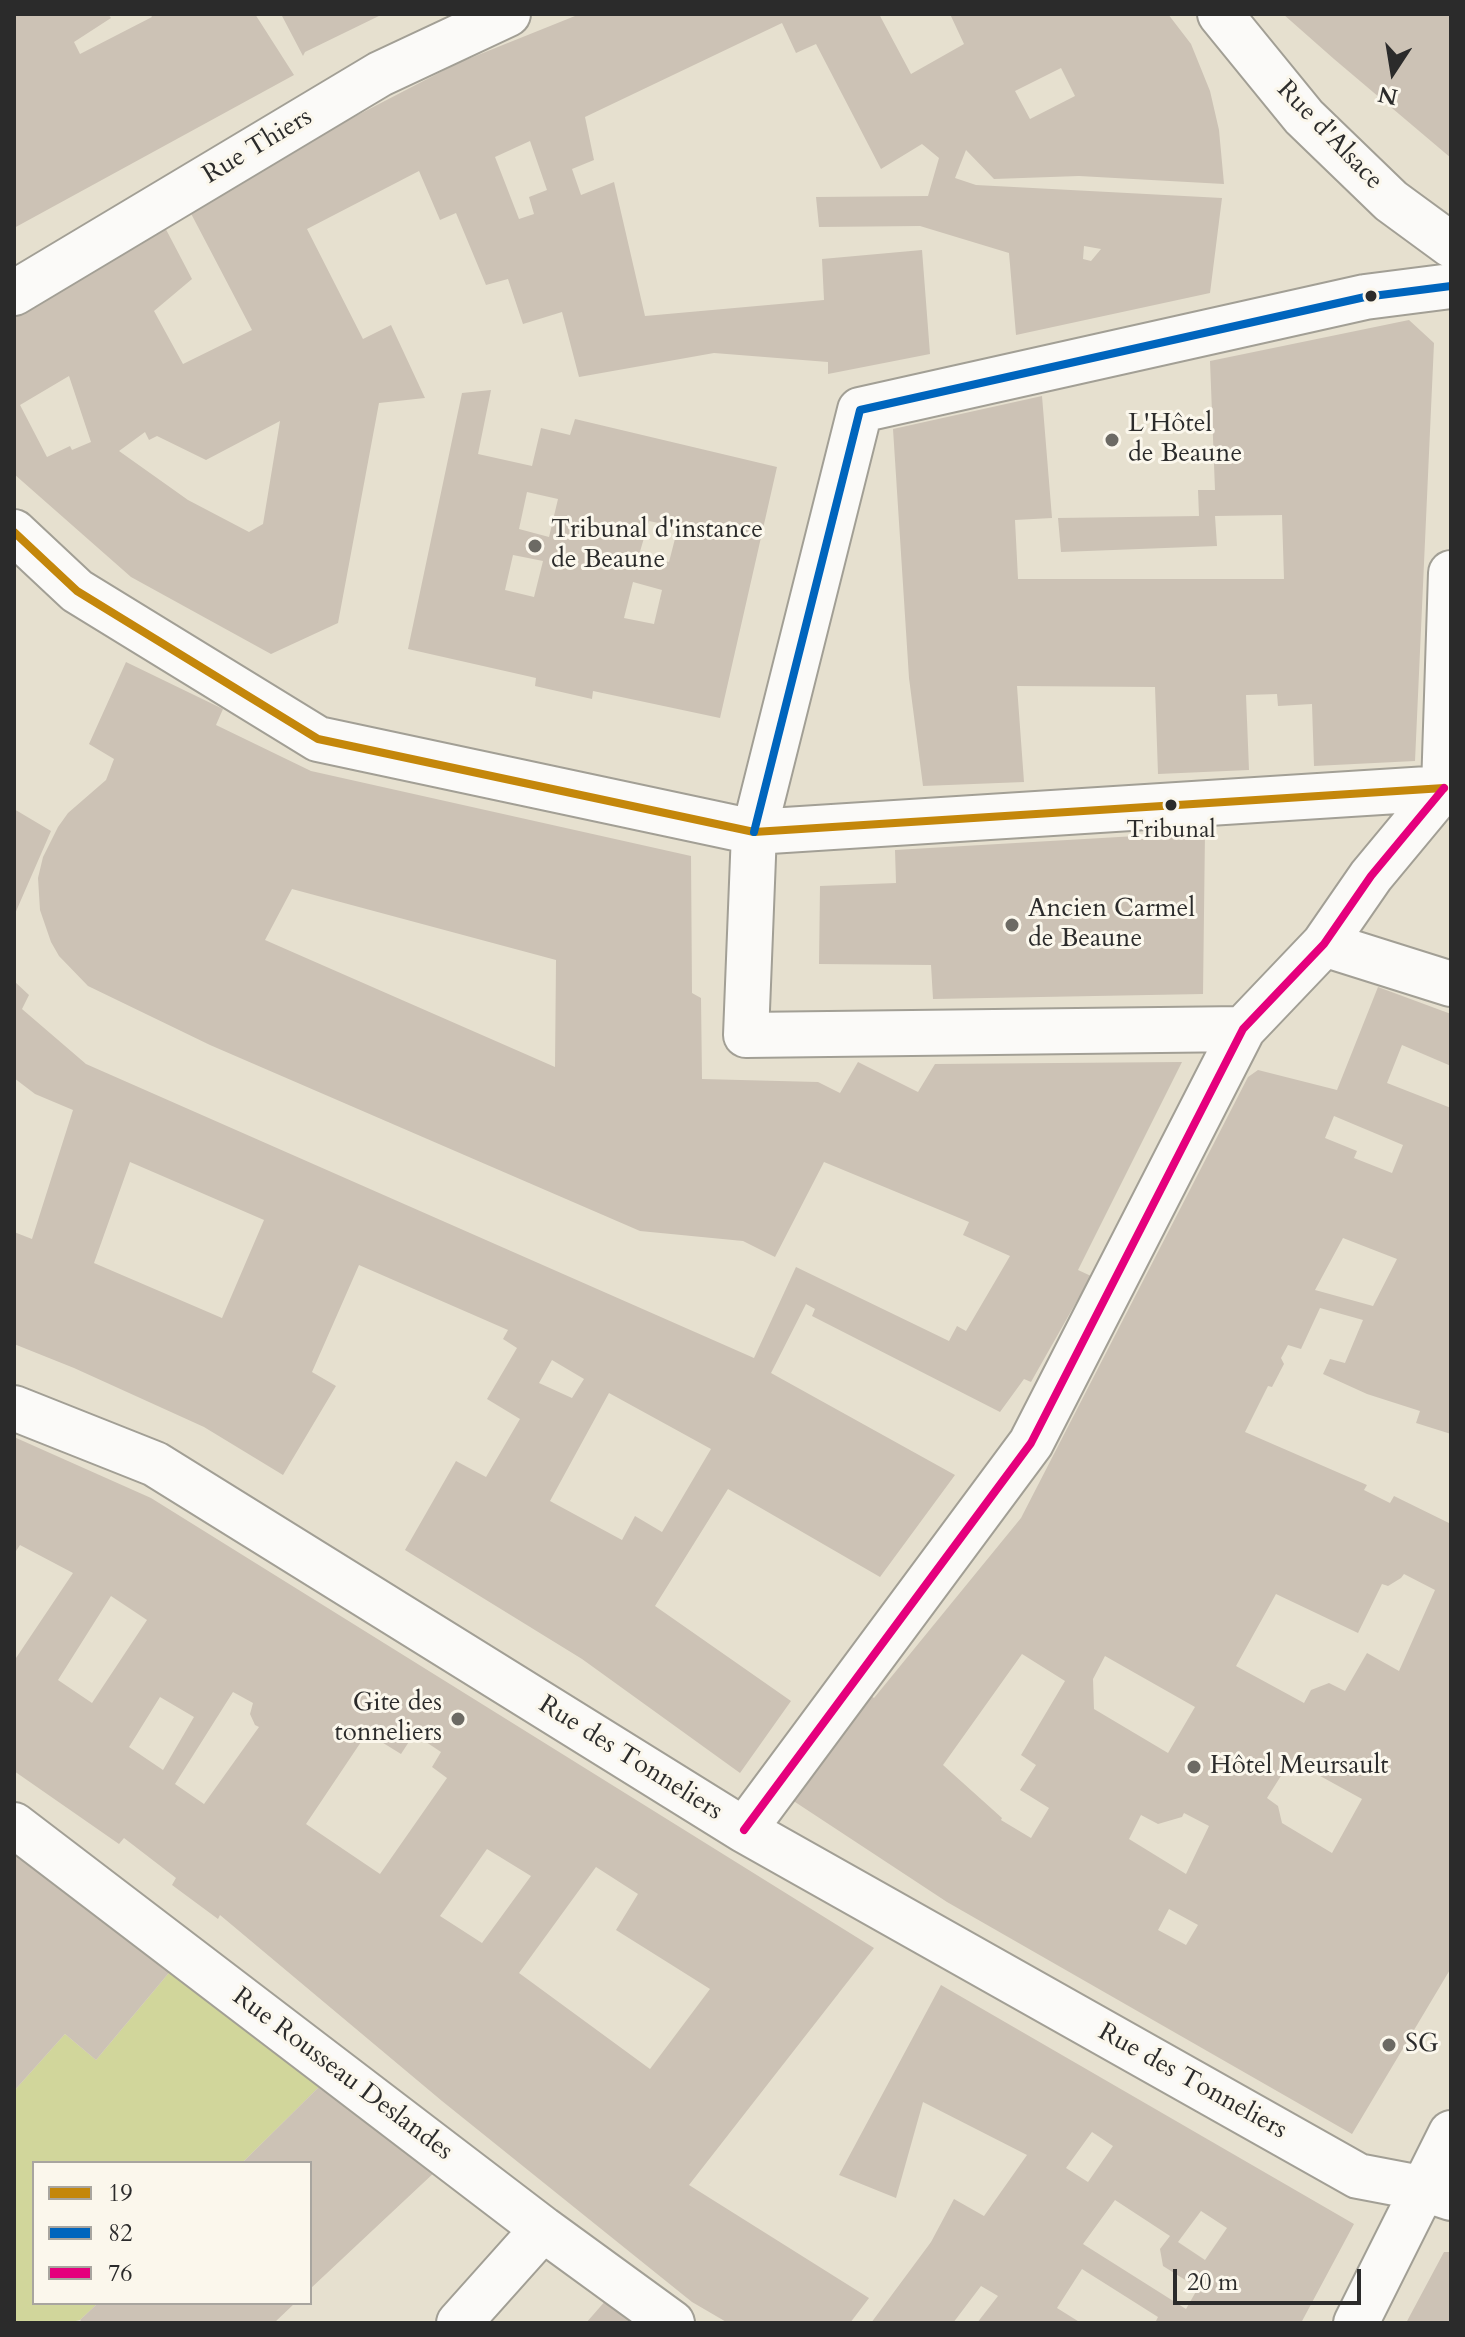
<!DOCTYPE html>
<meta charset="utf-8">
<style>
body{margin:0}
#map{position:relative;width:1465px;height:2337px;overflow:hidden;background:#e6e0cf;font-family:Cardo,serif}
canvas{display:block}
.frame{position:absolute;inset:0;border:16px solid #2b2b2b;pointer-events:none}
.legend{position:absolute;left:32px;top:2161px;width:280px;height:144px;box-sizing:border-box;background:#fbf7ec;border:2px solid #a8a59f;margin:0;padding:10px 14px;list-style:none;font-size:24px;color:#2b2b2b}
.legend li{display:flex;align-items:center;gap:16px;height:40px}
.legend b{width:40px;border:2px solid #a8a59f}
.north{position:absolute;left:1353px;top:32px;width:80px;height:80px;-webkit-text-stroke:6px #fbf7ec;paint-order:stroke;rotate:192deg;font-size:22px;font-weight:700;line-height:32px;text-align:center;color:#2b2b2b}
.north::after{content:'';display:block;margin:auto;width:28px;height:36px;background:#2b2b2b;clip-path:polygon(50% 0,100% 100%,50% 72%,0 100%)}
.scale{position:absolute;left:1173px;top:2269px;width:188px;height:36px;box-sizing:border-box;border:4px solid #2b2b2b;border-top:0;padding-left:10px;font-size:24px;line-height:28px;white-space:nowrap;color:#2b2b2b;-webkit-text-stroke:6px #fbf7ec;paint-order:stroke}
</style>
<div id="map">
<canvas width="1465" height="2337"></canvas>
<div class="frame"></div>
<ul class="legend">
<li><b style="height:10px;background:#c4870b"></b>19</li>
<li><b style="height:10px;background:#0065bd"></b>82</li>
<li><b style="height:10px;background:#e5007d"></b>76</li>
</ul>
<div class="north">N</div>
<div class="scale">20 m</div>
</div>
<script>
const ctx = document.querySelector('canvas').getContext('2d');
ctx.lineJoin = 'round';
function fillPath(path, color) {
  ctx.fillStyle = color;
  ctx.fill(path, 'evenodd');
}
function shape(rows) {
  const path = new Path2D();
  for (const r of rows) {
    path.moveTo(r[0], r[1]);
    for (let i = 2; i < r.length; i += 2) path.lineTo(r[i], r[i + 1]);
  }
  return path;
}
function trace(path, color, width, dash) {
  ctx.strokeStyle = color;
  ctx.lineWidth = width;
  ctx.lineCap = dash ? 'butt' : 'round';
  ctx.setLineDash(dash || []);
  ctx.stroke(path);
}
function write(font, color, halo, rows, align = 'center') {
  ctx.font = font + ' Cardo,serif';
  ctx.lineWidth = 6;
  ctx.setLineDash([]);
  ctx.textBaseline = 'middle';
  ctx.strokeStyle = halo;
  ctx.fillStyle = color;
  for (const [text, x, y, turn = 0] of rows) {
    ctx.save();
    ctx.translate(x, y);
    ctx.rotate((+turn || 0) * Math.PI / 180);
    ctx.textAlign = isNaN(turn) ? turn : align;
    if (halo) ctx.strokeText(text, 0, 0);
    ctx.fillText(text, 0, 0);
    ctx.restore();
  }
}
const green = shape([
 [178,1962,326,2080,242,2163,34,2163,34,2303,98,2303,80,2320,67,2323,14,2323,14,2091,65,2034,96,2060]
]);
const building = shape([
 [14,14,108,14,111,18,74,42,80,54,152,17,150,14,255,14,294,75,14,228],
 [281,14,383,14,305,52,303,56],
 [580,14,879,14,911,74,964,44,950,14,1168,14,1191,44,1210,91,1219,130,1224,184,1079,176,994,179,966,150,955,178,976,185,1222,198,1210,293,1016,335,1009,253,920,226,819,227,816,197,928,196,939,158,922,144,881,169,816,44,796,53,782,23,585,117,594,160,572,169,581,195,614,182,645,316,824,300,822,259,922,250,930,354,828,374,828,362,714,353,579,377,562,312,523,324,508,279,486,285,456,213,440,220,419,171,307,229,363,339,391,325,425,398,379,403,338,623,271,654,131,577,14,474,14,305,160,218,192,279,154,311,183,364,252,330,186,204,458,63],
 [1061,68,1075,96,1030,119,1015,91],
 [530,141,547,190,529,197,534,214,519,219,495,157],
 [1084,246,1101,249,1091,261,1083,259],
 [69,376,91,442,72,450,70,446,47,457,20,405],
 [280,421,263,524,249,532,188,500,119,451,145,432,149,440,157,436,206,460],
 [1283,14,1451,14,1451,158,1334,59],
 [1409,320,1434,343,1415,761,1314,766,1312,704,1278,706,1277,694,1246,695,1249,770,1158,774,1155,687,1017,686,1024,782,923,786,909,678,893,429,1042,396,1052,518,1015,520,1018,579,1284,579,1282,515,1215,516,1217,546,1061,552,1058,518,1199,516,1198,490,1215,490,1210,361],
 [491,390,478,454,532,466,541,428,570,435,575,419,777,467,720,718,593,691,592,699,535,686,536,678,408,649,462,393],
 [527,492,558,499,549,537,519,529],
 [649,521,678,527,669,562,639,555],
 [513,555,543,561,534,597,505,590],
 [633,582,662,590,654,624,624,618],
 [126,662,223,709,216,725,311,771,691,856,692,993,701,998,702,1079,818,1082,840,1093,858,1062,918,1092,935,1064,1182,1062,1078,1270,1091,1276,1031,1382,1024,1379,1000,1412,812,1316,815,1309,806,1304,771,1373,955,1475,880,1577,728,1489,655,1606,791,1701,740,1773,582,1659,405,1550,456,1461,486,1477,520,1419,487,1399,517,1348,503,1339,508,1330,359,1265,312,1372,336,1386,283,1475,204,1427,74,1368,14,1344,14,1232,32,1239,73,1110,35,1094,14,1078,14,981,29,995,22,1009,86,1064,754,1358,796,1267,949,1341,957,1326,966,1331,1010,1256,963,1235,969,1222,824,1162,775,1257,743,1241,640,1231,210,1045,88,986,59,956,51,942,40,910,38,878,43,857,58,827,68,813,106,780,114,759,89,744],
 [292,889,556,960,555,1067,265,940],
 [130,1162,264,1220,222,1318,94,1263],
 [552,1360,584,1379,572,1398,539,1383],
 [609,1393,711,1449,662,1532,635,1516,622,1540,550,1501],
 [14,809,51,831,14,916],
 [1205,832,1203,994,933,999,931,965,819,964,820,886,896,883,895,850],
 [1378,987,1451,1014,1451,1066,1402,1045,1387,1083,1451,1108,1451,1434,1416,1423,1420,1411,1367,1394,1323,1374,1330,1359,1345,1363,1363,1320,1320,1308,1301,1349,1288,1345,1281,1358,1284,1364,1272,1387,1268,1386,1245,1432,1367,1485,1364,1490,1390,1503,1394,1496,1451,1524,1451,1968,1352,2134,947,1902,792,1800,867,1693,874,1698,1021,1518,1248,1077,1258,1070,1337,1090],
 [1334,1116,1403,1145,1392,1173,1354,1158,1357,1151,1325,1138],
 [1343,1238,1397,1259,1373,1306,1315,1290],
 [1404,1574,1435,1590,1399,1671,1367,1653,1345,1691,1329,1683,1311,1690,1304,1703,1236,1666,1276,1594,1358,1633,1382,1584,1388,1586,1401,1578],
 [1022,1654,1065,1681,1021,1755,1036,1765,1020,1790,1049,1808,1031,1838,1001,1820,1002,1818,943,1765],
 [1105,1656,1195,1707,1168,1753,1094,1709,1093,1679],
 [1291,1760,1362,1799,1332,1853,1282,1823,1278,1806,1267,1798],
 [1184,1813,1209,1826,1186,1874,1129,1839,1141,1815,1158,1824,1182,1817],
 [1169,1909,1198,1925,1186,1945,1158,1930],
 [14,1437,151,1498,874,1948,689,2185,869,2298,850,2323,728,2323,692,2302,442,2101,220,1915,218,1919,172,1885,176,1878,124,1838,119,1844,14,1771,14,1657,16,1658,73,1573,20,1545,14,1554],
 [111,1596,147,1620,92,1703,58,1680],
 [233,1692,253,1703,250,1714,255,1725,259,1727,204,1804,175,1784],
 [160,1697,194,1717,163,1770,129,1747],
 [367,1733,401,1754,414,1734,441,1752,432,1767,447,1778,380,1874,306,1824],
 [487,1849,531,1876,482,1943,440,1916],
 [596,1867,638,1894,616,1930,710,1989,650,2069,519,1973],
 [14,1843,178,1962,96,2060,65,2034,14,2091],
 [941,1985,1354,2224,1301,2323,1155,2323,1158,2317,1082,2269,1057,2308,1081,2323,977,2323,998,2296,981,2286,953,2323,871,2323,931,2242,954,2199,984,2216,1027,2155,923,2102,896,2198,839,2175],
 [1092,2132,1113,2146,1088,2182,1066,2168],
 [1115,2200,1170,2236,1160,2249,1163,2266,1198,2288,1186,2309,1083,2244],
 [1201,2211,1227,2228,1205,2260,1178,2242],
 [326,2080,437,2170,310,2289,310,2163,242,2163],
 [1444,2252,1451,2252,1451,2323,1406,2323],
 [607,2299,640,2323,586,2323],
 [98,2303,295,2303,274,2323,83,2323,80,2320]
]);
const street = shape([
 [1220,14,1304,117,1391,201,1451,245],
 [14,293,380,74,508,14],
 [14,532,77,591,318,739,754,832,1444,788],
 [1444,788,1451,573],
 [1324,944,1451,984],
 [1243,1029,746,1035,754,832,860,410,1365,297,1451,286],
 [14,1408,155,1464,744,1830,1358,2176,1421,2188,1451,2198],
 [14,1825,543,2229,672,2323],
 [744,1830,1031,1443,1243,1029,1324,944,1371,876,1444,788],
 [459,2323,543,2229],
 [1356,2323,1451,2133]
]);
const bus1 = shape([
 [14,532,77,591,318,739,754,832,1444,788]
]);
const bus2 = shape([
 [754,832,860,410,1365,297,1451,286]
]);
const bus3 = shape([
 [744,1830,1031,1443,1243,1029,1324,944,1371,876,1444,788]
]);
const markers = [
 [1371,296,7,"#2b2b2b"],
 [1112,440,8,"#6c6a64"],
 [535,546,8,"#6c6a64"],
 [1171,805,7,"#2b2b2b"],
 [1012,925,8,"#6c6a64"],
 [458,1719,8,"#6c6a64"],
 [1194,1767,8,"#6c6a64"],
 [1389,2045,8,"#6c6a64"]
];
const busNames = [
 ["Tribunal",1171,831]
];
const streetNames = [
 ["Rue d'Alsace",1329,136,46],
 ["Rue Thiers",258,147,-31],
 ["Rue des Tonneliers",630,1759,32],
 ["Rue Rousseau Deslandes",342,2075,37],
 ["Rue des Tonneliers",1192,2082,29]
];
const poiNames = [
 ["L'Hôtel",1128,425],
 ["de Beaune",1128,455],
 ["Tribunal d'instance",551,531],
 ["de Beaune",551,561],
 ["Ancien Carmel",1028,910],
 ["de Beaune",1028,940],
 ["Gite des",442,1704,"right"],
 ["tonneliers",442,1734,"right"],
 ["Hôtel Meursault",1210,1767],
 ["SG",1405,2045]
];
fillPath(green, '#d1d69b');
fillPath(building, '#ccc2b5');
trace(street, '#a29f95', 48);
trace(street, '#fbfaf8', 44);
trace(bus1, '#c4870b', 8);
trace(bus2, '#0065bd', 8);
trace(bus3, '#e5007d', 8);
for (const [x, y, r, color] of markers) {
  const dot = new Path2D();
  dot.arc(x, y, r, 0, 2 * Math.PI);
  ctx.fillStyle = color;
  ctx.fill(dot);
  trace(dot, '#fbf7ec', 3);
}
write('24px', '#2b2b2b', '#fbf7ec', busNames);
write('26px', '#2b2b2b', '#fbf7ec', streetNames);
write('26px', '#2b2b2b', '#fbf7ec', poiNames, 'left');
</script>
